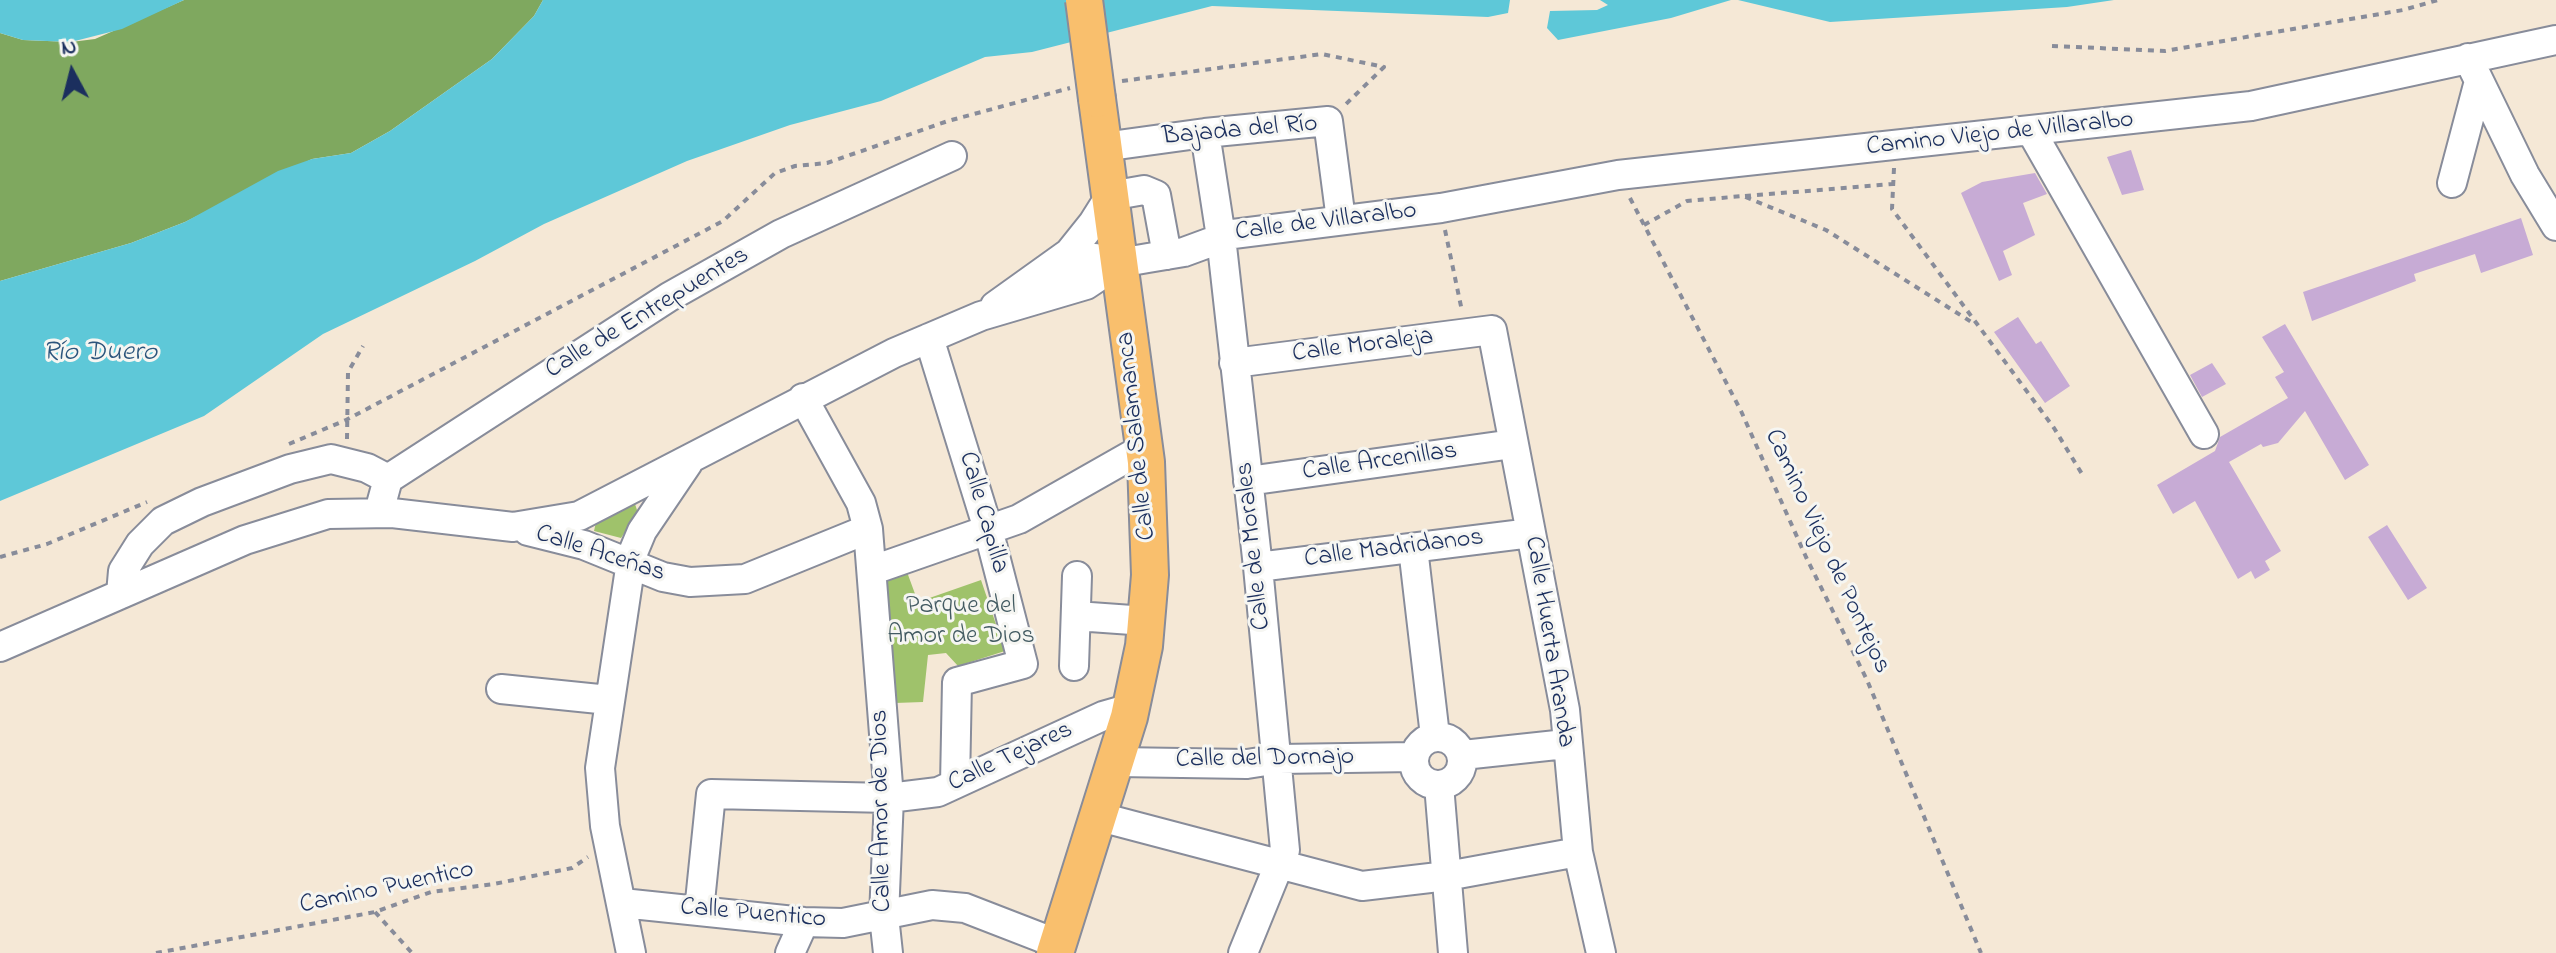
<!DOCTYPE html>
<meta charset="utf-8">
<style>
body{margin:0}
#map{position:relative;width:2556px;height:953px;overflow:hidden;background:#f5e8d6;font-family:"Indie Flower",sans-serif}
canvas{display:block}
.north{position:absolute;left:32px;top:32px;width:80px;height:80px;-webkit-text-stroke:6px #f6f6f2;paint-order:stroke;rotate:353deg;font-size:22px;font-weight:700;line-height:32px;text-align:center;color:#1b2f5e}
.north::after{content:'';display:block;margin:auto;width:28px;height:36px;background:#1b2f5e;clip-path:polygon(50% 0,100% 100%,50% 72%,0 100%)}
</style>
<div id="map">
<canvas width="2556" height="953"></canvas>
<div class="north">N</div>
</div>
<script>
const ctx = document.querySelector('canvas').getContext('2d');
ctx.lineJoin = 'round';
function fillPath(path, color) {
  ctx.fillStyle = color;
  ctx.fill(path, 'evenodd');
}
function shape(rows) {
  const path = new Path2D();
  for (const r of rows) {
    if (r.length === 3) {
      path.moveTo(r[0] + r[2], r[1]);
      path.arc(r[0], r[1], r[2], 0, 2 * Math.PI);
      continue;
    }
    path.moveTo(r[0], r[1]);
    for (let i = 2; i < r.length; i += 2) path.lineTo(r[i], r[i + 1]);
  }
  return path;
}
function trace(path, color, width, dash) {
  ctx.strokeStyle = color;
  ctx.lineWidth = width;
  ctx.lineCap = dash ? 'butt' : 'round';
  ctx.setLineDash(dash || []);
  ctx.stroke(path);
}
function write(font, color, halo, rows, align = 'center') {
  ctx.font = font + ' "Indie Flower",sans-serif';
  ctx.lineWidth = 6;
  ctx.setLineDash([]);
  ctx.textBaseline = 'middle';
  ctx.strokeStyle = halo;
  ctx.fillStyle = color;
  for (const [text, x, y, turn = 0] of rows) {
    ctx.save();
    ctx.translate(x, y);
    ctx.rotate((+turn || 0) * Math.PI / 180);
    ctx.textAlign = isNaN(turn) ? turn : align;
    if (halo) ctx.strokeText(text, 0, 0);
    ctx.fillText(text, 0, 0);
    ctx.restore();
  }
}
const green = shape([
 [635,504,638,513,621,538,594,531,596,522],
 [907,572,918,602,981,580,1005,651,958,666,946,653,928,655,923,702,895,703,885,581]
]);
const forest = shape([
 [184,0,543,0,534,16,492,59,390,131,351,153,312,159,185,222,131,243,0,281,0,33,23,40,71,42,95,39]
]);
const water = shape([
 [0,0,184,0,122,29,71,42,23,40,0,33],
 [543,0,1510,0,1508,13,1488,17,1212,6,1032,52,985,57,881,101,790,125,687,161,544,224,475,261,323,334,204,416,0,501,0,281,131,243,185,222,278,171,312,159,351,153,390,131,492,59,534,16],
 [1600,0,1731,0,1671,18,1558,40,1547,28,1550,11,1597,10,1608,5],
 [1738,0,2114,0,2067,7,1830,22]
]);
const building = shape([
 [2131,150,2144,190,2122,195,2107,157],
 [2035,173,2047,194,2023,203,2035,235,2003,251,2012,275,1999,281,1961,193,1982,182],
 [2521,218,2533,255,2481,273,2475,254,2414,274,2416,281,2312,321,2303,292],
 [2018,317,2036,344,2041,341,2070,386,2045,403,1994,332],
 [2285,324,2369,465,2345,480,2305,411,2278,443,2263,447,2261,444,2229,462,2281,551,2265,561,2270,570,2255,579,2251,571,2238,579,2195,501,2173,514,2157,485,2215,451,2220,437,2288,398,2275,377,2284,372,2262,337],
 [2212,363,2226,384,2202,397,2190,375],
 [2387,525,2427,588,2408,600,2368,537]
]);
const path = shape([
 [2052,46,2165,51,2403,10,2438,0],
 [1122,81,1322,54,1384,67,1345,105],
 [1894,168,1892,209,2054,428,2082,474],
 [1745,196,1893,184],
 [1630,198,1741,411,1806,557,1867,680,1981,953],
 [1644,225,1687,201,1743,196,1826,230,1973,323],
 [1445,230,1462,311],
 [347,439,348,372,363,346],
 [289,444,346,420,723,221,775,173,795,166,827,163,948,121,1070,88],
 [0,557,47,544,147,502],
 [375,912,412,953],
 [156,953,375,912,431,892,494,884,572,868,588,857]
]);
const minor = shape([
 [2468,58,2525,175,2556,226],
 [2031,131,2204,434],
 [1205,133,1221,237,1258,567,1285,850,1243,953],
 [1103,147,1205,133,1328,121,1341,220],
 [2452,183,2479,81],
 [1047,271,1071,261,1095,258,1119,263,1148,258,1184,252,1233,234,1441,208,1618,175,2251,106,2556,40],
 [995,306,1069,253,1093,223,1110,196,1144,190,1156,195,1167,255],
 [929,338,988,529,1023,664,957,682,955,784],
 [1234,363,1492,330,1565,710,1578,852,1601,953],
 [803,398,861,503,868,529,889,798,884,916,888,953],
 [1248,481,1513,444],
 [379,512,388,479,669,297,781,234,952,156],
 [528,531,584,545,663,577,690,582,745,579,868,529],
 [1413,548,1435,736],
 [1258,567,1531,533],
 [873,570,1019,519,1144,448],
 [121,594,123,571,140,544,163,521,202,502,290,469,331,459,367,468,388,479],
 [1076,616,1146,621],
 [0,647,245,540,328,514,392,513,513,527,579,516,894,353,981,316,1086,285,1119,263],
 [1074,666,1077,576],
 [501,689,609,700],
 [1438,761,24],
 [1463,755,1566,744],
 [1117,762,1247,764,1279,759,1414,757],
 [1439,785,1453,953],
 [1100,817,1362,886,1447,876,1578,852],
 [622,903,804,922,843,923,932,905,965,908,1058,944],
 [699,911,711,794,889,798,938,792,1103,716,1131,708],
 [631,953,605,826,600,768,632,555,642,531,688,463],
 [790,953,804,922]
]);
const major = shape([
 [1055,953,1129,717,1144,646,1150,575,1146,462,1097,99]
]);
const majorBridge = shape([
 [1084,0,1097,99]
]);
const streetNames = [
 ["Bajada del Río",1240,132,-5],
 ["Camino Viejo de Villaralbo",2000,135,-6],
 ["Calle de Villaralbo",1326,223,-7],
 ["Calle de Entrepuentes",648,314,-31],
 ["Calle Moraleja",1363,347,-7],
 ["Calle de Salamanca",1138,436,-96],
 ["Calle Arcenillas",1380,463,-8],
 ["Calle Capilla",982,513,74],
 ["Calle de Morales",1255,546,-96],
 ["Calle Madridanos",1394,550,-7],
 ["Camino Viejo de Pontejos",1826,552,65],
 ["Calle Aceñas",600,555,18],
 ["Calle Huerta Aranda",1548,642,81],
 ["Calle Tejares",1011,758,-25],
 ["Calle del Dornajo",1265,760,-1],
 ["Calle Amor de Dios",883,811,-91],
 ["Camino Puentico",387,889,-12],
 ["Calle Puentico",753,915,5]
];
const parkNames = [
 ["Parque del",961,608],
 ["Amor de Dios",961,638]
];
const waterNames = [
 ["Río Duero",100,354]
];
fillPath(green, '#9fc26b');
fillPath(forest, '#7fa85f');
fillPath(water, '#5ec8d8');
fillPath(building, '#c7abd5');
trace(minor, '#888c9a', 32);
trace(major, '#888c9a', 40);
trace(path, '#888c9a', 4, [6, 6]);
trace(minor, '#fff', 28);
trace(major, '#f9bf6d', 36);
trace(majorBridge, '#888c9a', 40, []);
trace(majorBridge, '#f9bf6d', 36);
write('26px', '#1b2f5e', '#f6f6f2', streetNames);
write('26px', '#435b62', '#f6f6f2', parkNames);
write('italic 28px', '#2c557c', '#f6f6f2', waterNames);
</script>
